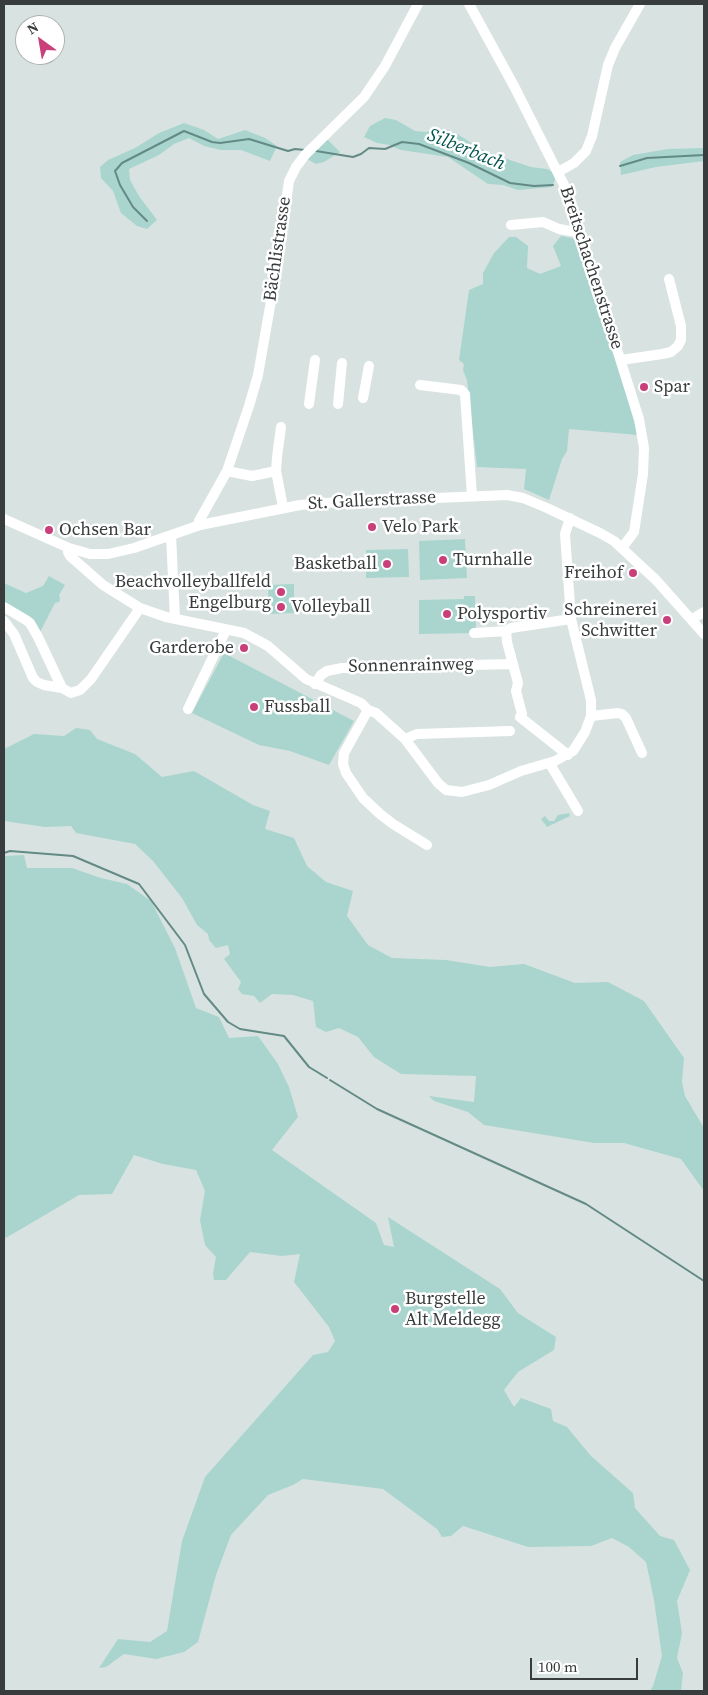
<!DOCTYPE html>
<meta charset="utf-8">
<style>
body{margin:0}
#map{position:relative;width:708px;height:1695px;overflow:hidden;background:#d8e3e1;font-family:"Source Serif 4",serif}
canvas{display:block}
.frame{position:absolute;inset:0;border:5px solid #383c3c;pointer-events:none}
.north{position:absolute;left:15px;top:15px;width:50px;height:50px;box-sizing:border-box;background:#fff;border:1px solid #afb1b1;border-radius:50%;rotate:328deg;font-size:14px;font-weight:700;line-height:20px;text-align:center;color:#383c3c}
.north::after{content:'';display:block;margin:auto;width:18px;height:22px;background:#c93f79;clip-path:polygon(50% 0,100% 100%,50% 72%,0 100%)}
.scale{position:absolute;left:530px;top:1658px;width:108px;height:22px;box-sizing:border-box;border:2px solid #383c3c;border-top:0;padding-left:6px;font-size:15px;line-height:18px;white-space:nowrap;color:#383c3c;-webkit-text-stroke:4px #fff;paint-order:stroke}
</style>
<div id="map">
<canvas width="708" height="1695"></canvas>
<div class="frame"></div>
<div class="north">N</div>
<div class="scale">100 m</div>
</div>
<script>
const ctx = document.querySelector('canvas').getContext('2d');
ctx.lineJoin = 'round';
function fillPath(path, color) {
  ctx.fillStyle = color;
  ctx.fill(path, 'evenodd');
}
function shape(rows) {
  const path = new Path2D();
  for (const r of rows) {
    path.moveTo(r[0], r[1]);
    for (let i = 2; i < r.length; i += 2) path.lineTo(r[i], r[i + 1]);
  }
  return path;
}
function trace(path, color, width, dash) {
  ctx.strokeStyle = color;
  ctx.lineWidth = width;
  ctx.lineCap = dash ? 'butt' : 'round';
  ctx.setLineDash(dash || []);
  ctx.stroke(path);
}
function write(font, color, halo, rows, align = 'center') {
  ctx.font = font + ' "Source Serif 4",serif';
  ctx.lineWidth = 5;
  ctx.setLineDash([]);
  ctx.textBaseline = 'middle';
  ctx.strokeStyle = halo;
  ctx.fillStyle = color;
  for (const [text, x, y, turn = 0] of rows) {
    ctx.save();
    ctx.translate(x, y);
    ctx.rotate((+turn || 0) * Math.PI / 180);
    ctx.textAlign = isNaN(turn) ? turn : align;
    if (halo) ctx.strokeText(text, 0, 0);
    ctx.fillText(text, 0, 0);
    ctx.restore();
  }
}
const green = shape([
 [385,118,396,120,415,131,426,132,434,129,444,129,456,133,479,148,495,155,531,167,547,169,557,174,552,187,518,190,503,185,488,184,448,157,401,150,389,145,377,143,364,137,370,126],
 [184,123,204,130,218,139,245,130,265,138,277,146,270,161,241,150,221,150,204,146,189,138,174,144,159,155,129,169,130,180,139,196,157,220,147,229,137,226,121,213,113,191,101,178,100,167,108,160,135,148,159,133],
 [327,139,340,152,324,162,316,164,307,159],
 [704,148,704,161,656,167,621,175,620,162,633,155,668,149],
 [561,236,581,240,638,435,569,429,567,451,562,459,549,500,524,489,526,469,477,467,467,380,463,370,464,364,459,360,469,290,483,284,483,273,494,253,509,237,516,237,528,246,527,268,540,274,561,266,553,246],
 [465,539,467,578,420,580,419,541],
 [408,549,409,577,366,578,366,550],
 [49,576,65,585,59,595,60,599,59,602,55,603,38,636,26,622,4,609,4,583,26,593,43,586],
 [294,584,294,613,269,614,268,585],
 [464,596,475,596,476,633,419,634,419,600,464,599],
 [224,653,354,721,329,765,290,751,259,745,192,713],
 [76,728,90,730,97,739,135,754,162,777,194,771,253,805,270,811,265,829,294,838,307,866,326,882,353,891,347,916,368,945,392,958,446,960,490,967,524,964,575,983,608,982,644,1001,684,1058,682,1082,685,1096,704,1128,704,1191,681,1159,624,1143,594,1143,484,1125,468,1112,434,1101,429,1096,474,1102,476,1076,401,1074,374,1057,358,1037,339,1028,326,1032,316,1027,313,1001,293,995,272,994,260,1003,254,996,242,994,238,989,241,982,224,959,230,954,228,945,216,948,209,940,208,934,197,925,182,898,153,861,135,844,76,833,71,826,45,827,4,821,4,749,34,734,64,736],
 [569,813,570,816,547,827,541,819,545,816,549,821,554,821,558,815],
 [24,855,27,868,72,868,101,878,127,884,151,901,175,948,196,1008,219,1017,229,1038,258,1036,278,1064,289,1087,298,1117,272,1150,376,1223,384,1245,394,1247,388,1217,500,1289,518,1313,556,1337,554,1350,518,1372,504,1390,514,1407,521,1398,551,1409,553,1421,567,1427,591,1456,633,1493,635,1508,660,1536,674,1540,690,1570,677,1601,682,1633,677,1658,683,1673,681,1691,650,1691,653,1686,662,1656,654,1600,646,1562,629,1547,612,1538,591,1546,528,1547,463,1526,451,1536,442,1537,437,1529,383,1489,303,1479,293,1485,268,1495,231,1535,216,1575,198,1642,184,1652,156,1659,124,1654,106,1667,99,1668,118,1639,150,1642,167,1631,182,1541,205,1477,313,1355,328,1352,335,1341,329,1327,294,1282,300,1254,282,1256,250,1252,226,1280,214,1280,213,1274,216,1257,205,1245,200,1220,205,1191,196,1170,163,1164,134,1155,112,1194,79,1195,4,1239,4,856]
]);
const stream = shape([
 [316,151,353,157,361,154,369,148,385,149,402,142,419,144,469,163,510,183,534,186,553,185],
 [620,166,647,158,704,155],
 [147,221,133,207,120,185,115,171,122,163,184,131,212,142,220,143,249,139,288,151,295,149,305,150],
 [4,853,10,851,73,856,139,884,185,945,204,994,228,1022,240,1029,284,1036,309,1067,327,1078],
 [330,1080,377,1109,586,1204,704,1281]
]);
const minor = shape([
 [469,4,514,86,567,191,639,419,644,448,643,474,634,532,622,548],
 [558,172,574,163,586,151,592,136,608,65,615,48,640,4],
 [511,225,543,222,559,229,576,232,580,230],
 [621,360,662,354,671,352,678,346,681,340,681,326,669,279],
 [420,385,461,390,465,394,472,496],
 [363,398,369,366],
 [309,404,315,360],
 [338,404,342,363],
 [281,427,277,457,276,471,283,507],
 [227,471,252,476,276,471],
 [4,519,69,548,90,554,108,554,134,548,200,525,300,505,339,502,366,503,388,500,507,495,523,498,547,508,600,533,614,541,656,580,704,634],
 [200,525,199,521,227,471,249,406,258,375,278,261,289,181,296,167,305,155,364,97,385,66,418,4],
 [171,535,175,619],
 [69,548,68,552,70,556,103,585,140,608,166,617,244,633,268,646,306,679,361,703,368,710,376,713,405,739,438,783,446,790,462,792,489,785,521,771,555,761,573,751,585,732,591,716,591,700,571,619,565,534,570,518],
 [4,607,26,620,30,623,38,637,62,688,71,693,80,690,91,679,140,608],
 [692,619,704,612],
 [4,621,14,634,33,678,37,682,44,685,62,688],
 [506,631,507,642,518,683,516,691,522,714,520,717,568,755],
 [474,633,506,631,511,628,571,619],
 [315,684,321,675,327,671,342,668,513,664],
 [188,709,226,630],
 [368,710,344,753,343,764,346,773,363,798,380,814,393,824,427,845],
 [591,716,618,713,622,714,626,718,642,753],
 [405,739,417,734,510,731],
 [550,764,578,811]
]);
const markers = [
 [644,387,5,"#c93f79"],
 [372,527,5,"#c93f79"],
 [49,530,5,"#c93f79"],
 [443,560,5,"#c93f79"],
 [387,564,5,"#c93f79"],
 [633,573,5,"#c93f79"],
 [281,592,5,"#c93f79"],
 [281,607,5,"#c93f79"],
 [447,614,5,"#c93f79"],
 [667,620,5,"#c93f79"],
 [244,648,5,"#c93f79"],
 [254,707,5,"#c93f79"],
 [395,1309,5,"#c93f79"]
];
const streetNames = [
 ["Bächlistrasse",278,249,-82],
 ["Breitschachenstrasse",591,268,72],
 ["St. Gallerstrasse",372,501,-3],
 ["Sonnenrainweg",411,666,-1]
];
const poiNames = [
 ["Spar",654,387],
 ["Velo Park",382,527],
 ["Ochsen Bar",59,530],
 ["Turnhalle",453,560],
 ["Basketball",377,564,"right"],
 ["Freihof",623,573,"right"],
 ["Beachvolleyballfeld",271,582,"right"],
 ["Engelburg",271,603,"right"],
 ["Volleyball",291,607],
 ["Schreinerei",657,610,"right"],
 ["Schwitter",657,631,"right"],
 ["Polysportiv",457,614],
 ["Garderobe",234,648,"right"],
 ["Fussball",264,707],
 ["Burgstelle",405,1299],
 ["Alt Meldegg",405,1320]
];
const waterNames = [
 ["Silberbach",466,150,22]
];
fillPath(green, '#a9d5ce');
trace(stream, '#638a85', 2);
trace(minor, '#fff', 10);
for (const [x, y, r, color] of markers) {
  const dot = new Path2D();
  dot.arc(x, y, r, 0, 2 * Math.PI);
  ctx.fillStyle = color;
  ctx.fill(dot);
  trace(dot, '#fff', 2);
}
write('18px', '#383c3c', '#fff', streetNames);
write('18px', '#383c3c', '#fff', poiNames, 'left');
write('italic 19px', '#02554e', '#fff', waterNames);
</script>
